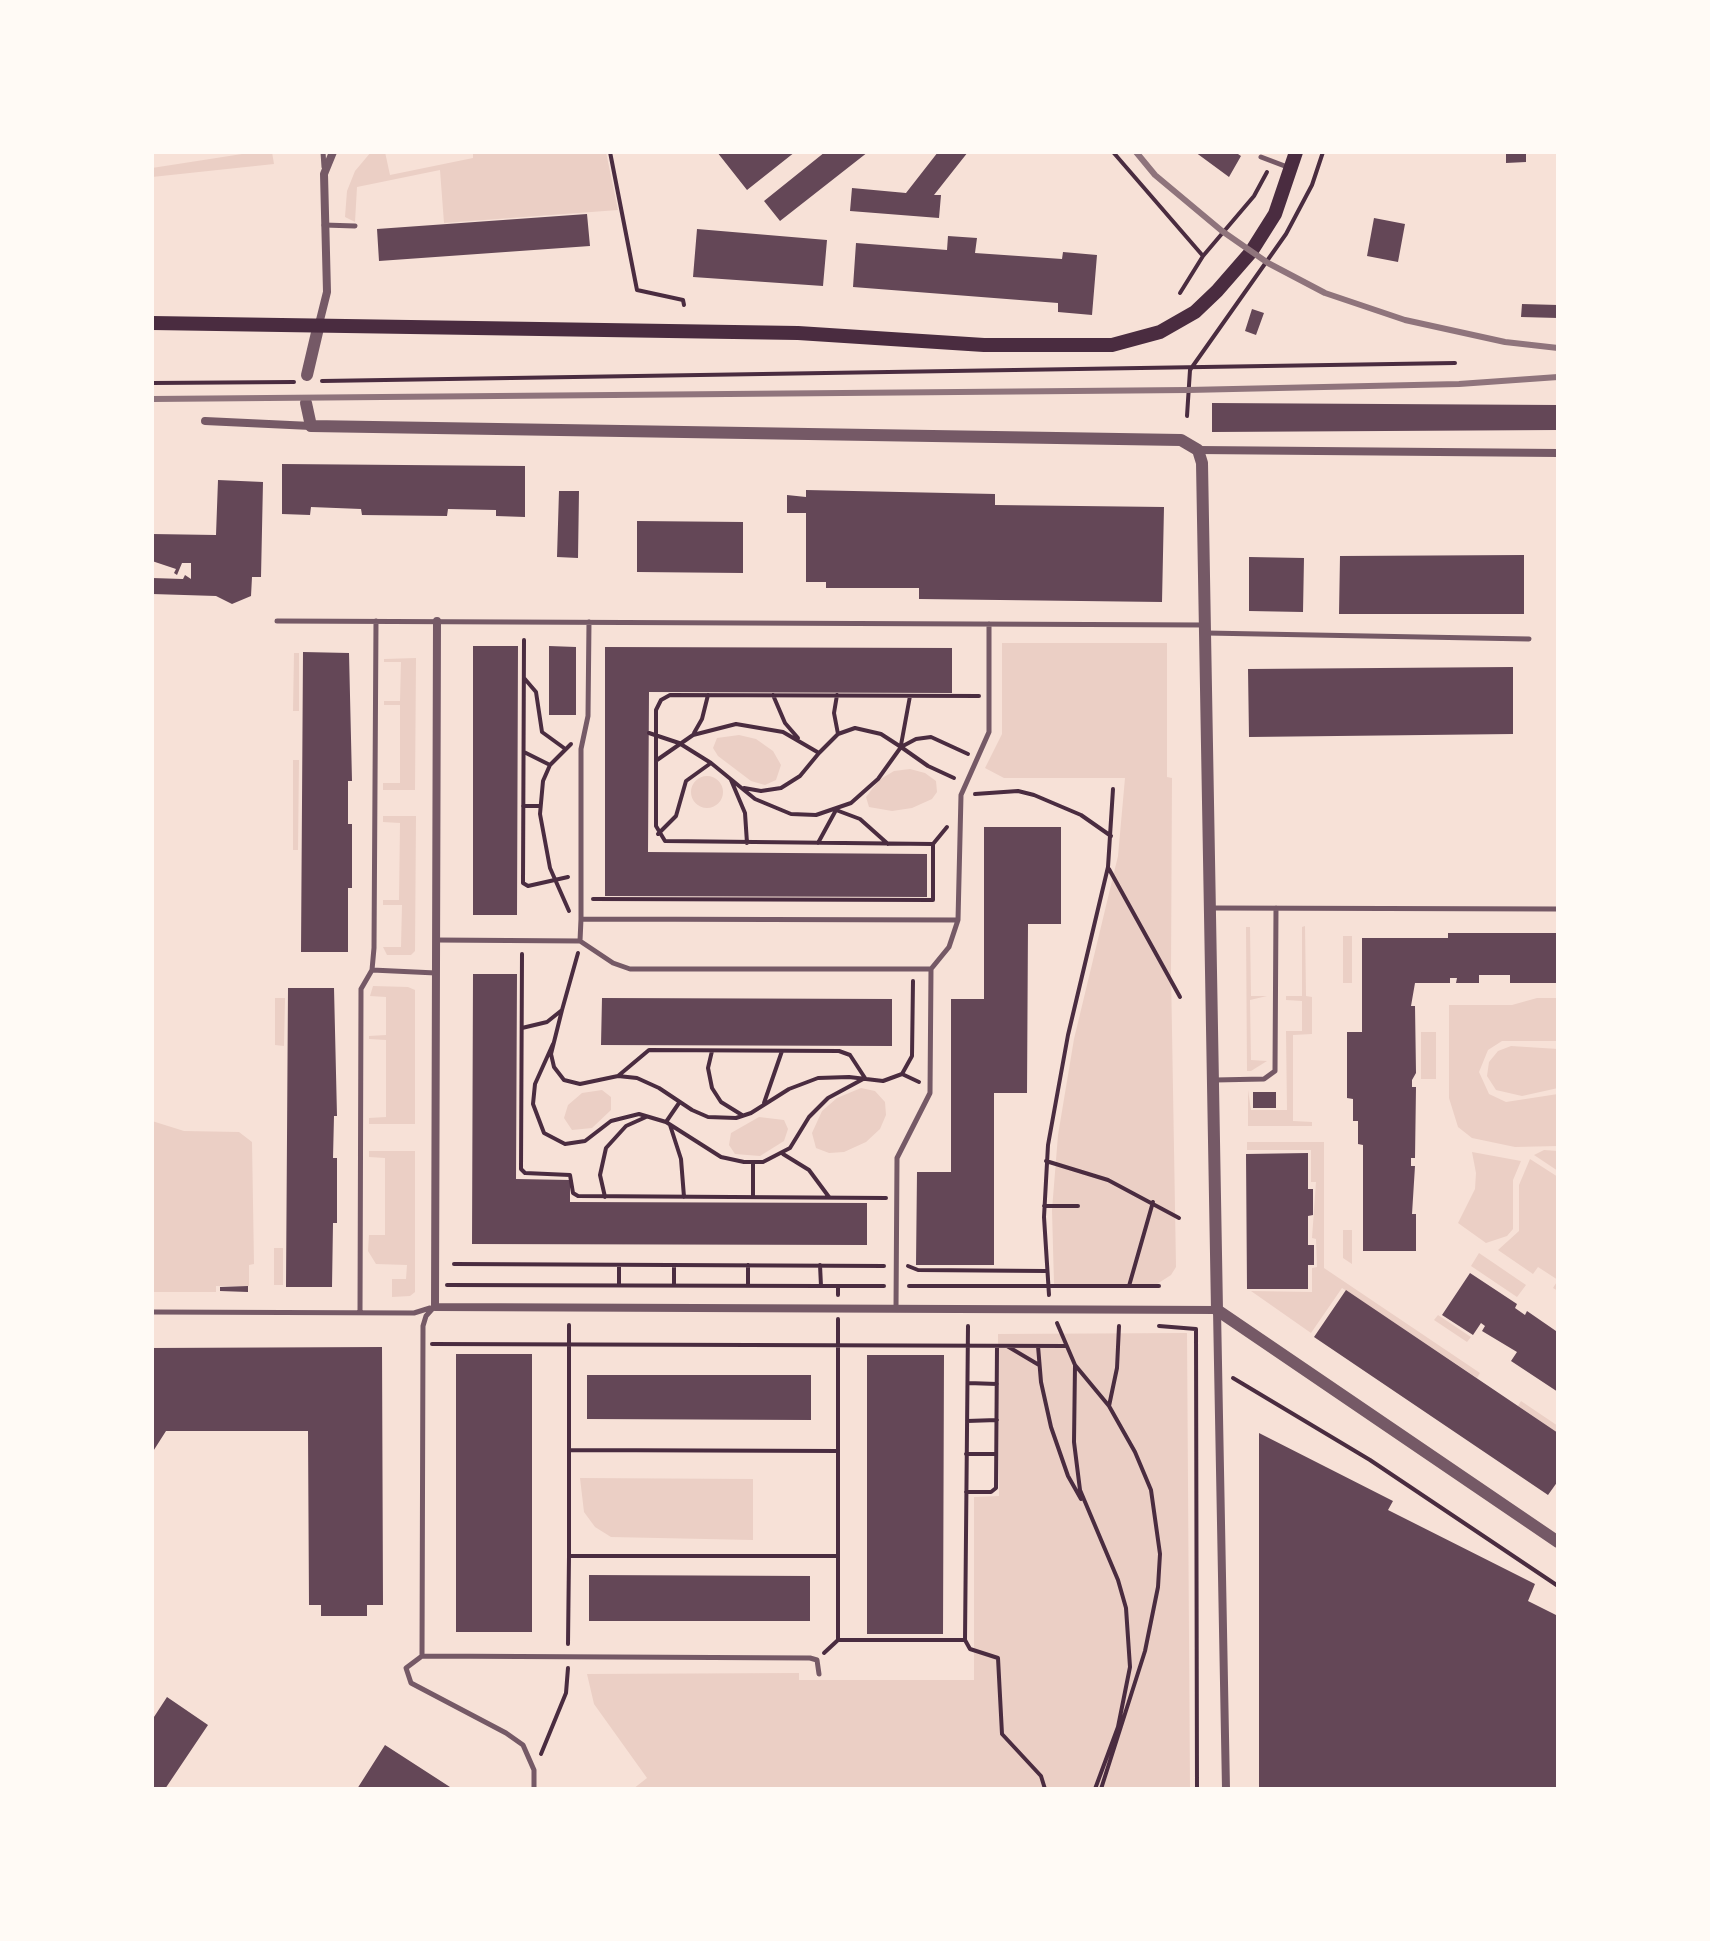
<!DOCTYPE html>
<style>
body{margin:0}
#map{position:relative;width:1710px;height:1941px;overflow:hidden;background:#f7e1d7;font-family:"Playfair Display",serif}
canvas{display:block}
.frame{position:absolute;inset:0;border:154px solid #fffaf5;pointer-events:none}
</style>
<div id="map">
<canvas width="1710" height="1941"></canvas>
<div class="frame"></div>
</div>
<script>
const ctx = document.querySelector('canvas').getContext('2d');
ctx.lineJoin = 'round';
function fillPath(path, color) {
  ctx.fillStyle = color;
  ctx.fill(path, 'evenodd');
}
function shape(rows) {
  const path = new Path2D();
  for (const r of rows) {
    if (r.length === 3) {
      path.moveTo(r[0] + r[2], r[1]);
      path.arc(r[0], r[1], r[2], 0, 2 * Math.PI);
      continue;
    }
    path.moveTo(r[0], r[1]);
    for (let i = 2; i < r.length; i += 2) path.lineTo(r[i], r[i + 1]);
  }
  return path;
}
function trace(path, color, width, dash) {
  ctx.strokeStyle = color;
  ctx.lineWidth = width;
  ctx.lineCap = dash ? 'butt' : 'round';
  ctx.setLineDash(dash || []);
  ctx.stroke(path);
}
const green = shape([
 [255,152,272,152,274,164,152,177,152,168],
 [371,152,385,152,390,175,473,158,473,152,606,152,618,210,444,223,440,170,357,187,355,222,345,217,347,191,355,171],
 [1002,643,1167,643,1167,777,1172,778,1171,972,1176,1267,1171,1275,1157,1284,1054,1284,1052,1210,1058,1135,1074,1039,1118,856,1125,778,1004,778,985,768,1002,734],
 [294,653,299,653,299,711,293,711],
 [416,658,415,790,383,790,383,783,400,783,400,705,384,705,384,701,400,701,401,662,384,662,384,659],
 [739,735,756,739,773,751,781,765,776,780,765,785,751,781,718,756,713,748,717,738],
 [293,760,299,760,298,850,293,850],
 [910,769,925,773,936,781,937,792,932,799,912,808,892,811,869,807,866,797,879,780,894,771],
 [707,792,16],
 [383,816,416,816,415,951,411,955,387,955,383,947,401,947,402,905,383,905,383,900,399,900,400,823,383,822],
 [1305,926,1306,996,1312,997,1312,1034,1293,1035,1293,1121,1312,1122,1312,1126,1248,1126,1248,1090,1251,1110,1287,1110,1286,1031,1302,1031,1302,1001,1286,1000,1286,996,1302,996,1302,927],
 [1246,927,1250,927,1251,996,1267,996,1250,1000,1251,1060,1267,1061,1251,1071,1247,1071],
 [1343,936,1352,936,1352,983,1343,983],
 [373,986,408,987,415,990,415,1124,369,1124,369,1118,386,1117,386,1040,369,1039,369,1036,386,1035,386,997,370,996],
 [275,998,285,998,284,1046,275,1045],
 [1537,998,1558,998,1558,1041,1502,1041,1488,1050,1479,1072,1489,1094,1506,1102,1558,1094,1558,1146,1515,1147,1472,1138,1458,1127,1449,1098,1449,1005,1512,1005],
 [1421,1032,1436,1032,1436,1079,1421,1079],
 [1511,1046,1558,1049,1558,1088,1522,1096,1496,1090,1487,1076,1489,1062,1498,1051],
 [861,1088,875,1091,885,1102,886,1115,880,1129,866,1142,844,1152,829,1153,816,1148,812,1133,822,1111,837,1098],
 [602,1090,611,1097,611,1110,592,1128,572,1130,564,1118,568,1105,582,1093],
 [759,1117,784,1120,788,1129,784,1141,760,1156,735,1154,729,1145,731,1133],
 [152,1121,184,1131,239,1132,252,1142,254,1264,249,1265,249,1286,216,1286,216,1292,152,1292],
 [1247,1142,1324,1142,1324,1268,1480,1373,1477,1378,1342,1288,1311,1333,1251,1291,1312,1292,1312,1268,1317,1267,1316,1239,1312,1238,1316,1182,1311,1182,1311,1150,1247,1150],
 [1544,1150,1558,1151,1558,1171,1534,1155],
 [369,1151,415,1151,415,1292,410,1296,392,1297,392,1279,406,1279,407,1265,376,1264,368,1251,369,1235,385,1235,385,1158,369,1157],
 [1472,1152,1521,1161,1513,1180,1513,1229,1507,1236,1486,1243,1458,1223,1475,1189,1476,1173],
 [1530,1159,1558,1177,1558,1291,1553,1288,1558,1280,1538,1267,1533,1274,1498,1250,1519,1231,1519,1185],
 [1343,1230,1352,1230,1352,1264,1343,1258],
 [274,1248,283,1248,283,1285,274,1285],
 [1479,1253,1526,1285,1517,1297,1471,1266],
 [1438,1315,1471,1337,1467,1342,1434,1320],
 [1187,1333,1190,1789,633,1789,647,1778,594,1704,587,1674,799,1673,799,1680,974,1680,974,1497,999,1496,998,1334],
 [1521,1401,1558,1426,1558,1433,1518,1406],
 [580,1478,753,1479,753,1540,611,1537,595,1527,584,1512]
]);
const building = shape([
 [717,152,795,152,747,190],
 [825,152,868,152,780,221,764,201],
 [938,152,968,152,934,195,941,195,939,218,850,211,852,188,906,193],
 [1195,152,1235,152,1241,156,1229,177],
 [1506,152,1526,152,1526,162,1506,163],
 [587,214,590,246,379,261,377,229],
 [1374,218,1405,224,1398,262,1367,256],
 [697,229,827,240,823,286,693,277],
 [948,236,977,238,975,253,1062,259,1063,252,1097,255,1092,315,1058,312,1058,303,853,287,856,243,947,250],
 [1522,304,1558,305,1558,318,1521,317],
 [1252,309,1264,313,1256,335,1245,331],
 [1212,403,1558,405,1558,430,1212,432],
 [282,464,525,466,525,517,496,516,496,510,448,509,447,516,362,515,361,509,311,507,310,515,282,514],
 [218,480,263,482,261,577,252,577,251,596,232,604,216,596,152,594,152,578,183,579,185,575,191,579,191,563,182,563,177,575,174,573,176,569,152,561,152,534,216,535],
 [806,490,995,494,995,505,1164,507,1162,602,919,599,919,588,826,588,826,582,806,582,806,513,787,513,787,495,806,497],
 [559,491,579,491,578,558,557,557],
 [637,521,743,522,743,573,637,572],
 [1524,555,1524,614,1339,614,1340,556],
 [1249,557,1304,558,1303,612,1249,611],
 [473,646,518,646,517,915,473,915],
 [549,646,576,647,576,715,549,715],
 [605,647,952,648,952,693,649,692,648,852,927,854,927,897,605,896],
 [303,652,349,653,352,781,348,781,348,824,352,824,352,888,348,888,348,952,301,952],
 [1513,667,1513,734,1249,737,1248,669],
 [984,827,1061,827,1061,924,1028,924,1027,1093,994,1093,994,1265,916,1265,917,1172,951,1172,951,999,984,999],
 [1448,933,1558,933,1558,983,1510,983,1510,975,1479,975,1479,983,1456,983,1457,978,1450,978,1450,983,1415,983,1411,1006,1415,1006,1416,1073,1412,1080,1412,1087,1416,1087,1415,1158,1411,1158,1411,1166,1415,1166,1412,1214,1416,1214,1416,1251,1363,1251,1363,1145,1358,1144,1358,1121,1353,1121,1353,1099,1347,1098,1347,1032,1362,1032,1362,938,1448,938],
 [473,974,517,974,516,1179,570,1180,570,1202,867,1203,867,1245,472,1244],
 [288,988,334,988,337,1116,334,1116,333,1158,337,1158,337,1223,333,1223,332,1287,286,1287],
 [602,998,892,999,892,1046,601,1045],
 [1253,1092,1276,1092,1276,1108,1253,1108],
 [1308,1153,1308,1189,1313,1189,1313,1215,1308,1216,1308,1245,1314,1245,1314,1265,1308,1265,1308,1289,1247,1289,1246,1154],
 [1470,1273,1517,1304,1515,1308,1525,1315,1527,1311,1556,1331,1558,1392,1511,1361,1517,1352,1482,1331,1485,1326,1481,1323,1473,1335,1442,1315],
 [248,1286,248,1292,220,1291,220,1287],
 [1346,1290,1558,1433,1558,1481,1548,1495,1314,1337],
 [382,1347,383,1605,367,1605,367,1616,321,1616,321,1605,309,1605,308,1431,166,1431,152,1453,152,1348],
 [456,1354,532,1354,532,1632,456,1632],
 [867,1355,944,1355,943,1634,867,1634],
 [587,1375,811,1375,811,1420,587,1419],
 [1259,1433,1393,1501,1388,1510,1535,1584,1528,1601,1558,1616,1558,1789,1259,1789],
 [589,1575,810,1576,810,1621,589,1621],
 [167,1697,208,1725,165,1789,152,1789,152,1720],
 [385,1745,450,1787,449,1789,357,1789]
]);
const path = shape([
 [610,152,637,290,683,300,684,305],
 [1113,152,1203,256],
 [1180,293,1203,256,1254,196,1267,172],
 [322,381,1455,363],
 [152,383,294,382],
 [1187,416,1190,370,1286,234,1312,185,1323,152],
 [524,640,523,883,528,886,568,877],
 [524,678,536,692,542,732,564,748],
 [773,695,785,723,798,738],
 [837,695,834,713,838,734],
 [649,733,679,743,711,763,755,799,791,814,816,815,851,803,878,779,901,747,928,766,954,778],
 [694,733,702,719,708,695],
 [901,745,910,696],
 [901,747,916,739,931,737,968,754],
 [524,752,550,765],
 [657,760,693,735,736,724,783,732,819,753,838,734,855,728,881,734,901,747],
 [731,780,745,813,747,843],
 [744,788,761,791,781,788,800,776,819,753],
 [975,794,1018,791,1034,795,1081,815,1111,836],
 [523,806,540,806],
 [658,834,676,816,686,781,711,763],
 [818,843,836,810,860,819,888,844],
 [933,844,947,827],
 [1109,869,1180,997],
 [593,899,933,900,933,844,665,841,656,826,656,710,661,700,670,695,979,696],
 [569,911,550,868,540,814,543,781,550,765,571,744],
 [522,954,521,1169,525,1173,570,1175,573,1193,578,1196,886,1198],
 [562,1010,551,1054,554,1067,564,1080,580,1084,618,1076,637,1078,659,1088,692,1110,708,1117,736,1118,751,1113,789,1089,818,1078,849,1077,883,1081,902,1074,912,1056,913,981],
 [522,1028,547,1022,562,1010,578,953],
 [553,1044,535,1084,533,1104,544,1133,565,1144,585,1141,611,1121,639,1114,666,1122,721,1157,744,1162,763,1162,790,1148,809,1117,828,1098,865,1078,850,1055,839,1051,649,1050,618,1076],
 [712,1051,708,1068,712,1088,721,1102,742,1115],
 [902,1074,919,1082],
 [764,1103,782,1051],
 [666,1122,679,1103],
 [670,1125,681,1159,684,1197],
 [783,1154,809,1170,829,1197],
 [1046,1161,1108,1180,1179,1218],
 [605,1197,600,1175,606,1148,626,1126,646,1117],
 [753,1197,753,1164],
 [1044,1206,1078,1206],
 [454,1264,884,1266],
 [674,1265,674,1285],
 [748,1265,748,1285],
 [820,1265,821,1286,838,1286,838,1295],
 [908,1266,918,1270,1045,1271],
 [447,1285,821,1286],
 [619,1285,619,1265],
 [838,1286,884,1286],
 [909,1286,1159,1286],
 [1129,1286,1153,1202],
 [1049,1295,1044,1217,1048,1145,1068,1035,1108,867,1113,789],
 [1057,1323,1075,1365,1074,1442,1080,1490,1118,1580,1126,1608,1130,1667,1118,1727,1095,1789],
 [968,1326,965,1640,970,1649,998,1658,1002,1734,1041,1776,1045,1789],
 [1159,1326,1196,1329,1197,1789],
 [432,1344,1066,1346],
 [1007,1346,1039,1365],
 [1038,1346,1041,1382,1051,1427,1068,1476,1081,1499],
 [1075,1365,1109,1406,1135,1452,1151,1490,1160,1554,1158,1587,1145,1651,1101,1789],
 [1233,1378,1370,1460,1558,1586],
 [968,1383,997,1384],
 [1109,1406,1117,1368,1119,1326],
 [967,1421,997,1420],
 [569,1450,838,1451],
 [966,1454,996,1454],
 [966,1492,991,1492,996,1488,997,1347],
 [569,1556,569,1325],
 [838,1640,963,1640],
 [568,1644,569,1556,838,1556],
 [824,1653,838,1640,838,1319],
 [541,1754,566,1693,568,1668]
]);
const service = shape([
 [323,152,324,167],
 [1261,157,1290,168],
 [324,225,355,226],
 [277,621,1204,625],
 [1206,633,1529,639],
 [1211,908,1558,909],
 [581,919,581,749,588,716,589,622],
 [436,940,580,941,613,963,630,969,931,969],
 [580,941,581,919,958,920],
 [372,970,436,973],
 [1215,1080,1264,1079,1275,1071,1276,908],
 [434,1307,426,1316,423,1326,422,1656,810,1658,817,1660,819,1674],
 [896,1308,897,1158,930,1093,931,969,949,947,958,920,961,795,989,732,989,624],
 [152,1312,414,1313,430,1308],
 [360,1313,361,989,372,970,374,948,376,621],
 [422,1656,406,1668,411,1683,506,1733,523,1745,534,1770,534,1789]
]);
const minor = shape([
 [319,324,327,292,324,174,333,152],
 [205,421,311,426],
 [1198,450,1558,453],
 [437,621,435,1307,1217,1310,1226,1789]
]);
const tertiary = shape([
 [307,375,319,324],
 [306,403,311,426,1181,440,1198,450,1202,463,1217,1310,1558,1542]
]);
const secondary = shape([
 [152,323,798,333,984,345,1112,345,1160,332,1195,312,1217,291,1251,252,1275,214,1296,152]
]);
const rail = shape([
 [1136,152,1155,175,1222,231,1268,263,1325,293,1405,320,1505,342,1558,348],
 [152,399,1188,390,1459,384,1558,377]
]);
fillPath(green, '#ebcfc5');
fillPath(building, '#644757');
trace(path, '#4a2c40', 4);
trace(service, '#755966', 5);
trace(minor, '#755966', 8);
trace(tertiary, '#755966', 12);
trace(secondary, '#4a2c40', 14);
trace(rail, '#8f747c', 6);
</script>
